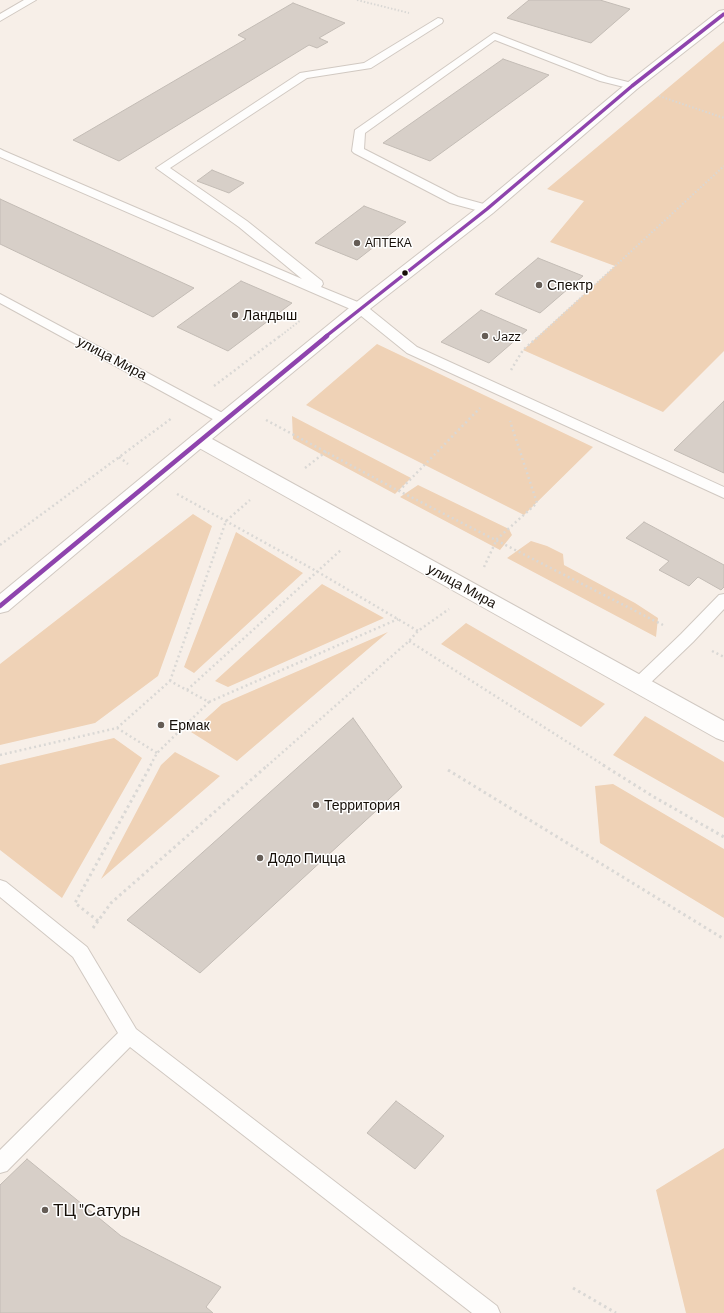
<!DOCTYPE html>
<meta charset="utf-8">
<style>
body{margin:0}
canvas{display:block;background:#f7efe8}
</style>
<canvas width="724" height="1313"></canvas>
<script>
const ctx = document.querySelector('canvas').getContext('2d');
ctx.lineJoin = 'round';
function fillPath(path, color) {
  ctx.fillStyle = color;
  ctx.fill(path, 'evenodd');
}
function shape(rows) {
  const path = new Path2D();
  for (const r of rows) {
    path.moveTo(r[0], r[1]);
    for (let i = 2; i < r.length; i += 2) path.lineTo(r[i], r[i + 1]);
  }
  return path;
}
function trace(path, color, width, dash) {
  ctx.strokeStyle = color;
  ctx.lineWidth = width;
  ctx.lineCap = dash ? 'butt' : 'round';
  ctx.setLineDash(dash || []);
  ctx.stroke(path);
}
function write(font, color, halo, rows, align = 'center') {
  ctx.font = font + ' Barlow,sans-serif';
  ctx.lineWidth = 3;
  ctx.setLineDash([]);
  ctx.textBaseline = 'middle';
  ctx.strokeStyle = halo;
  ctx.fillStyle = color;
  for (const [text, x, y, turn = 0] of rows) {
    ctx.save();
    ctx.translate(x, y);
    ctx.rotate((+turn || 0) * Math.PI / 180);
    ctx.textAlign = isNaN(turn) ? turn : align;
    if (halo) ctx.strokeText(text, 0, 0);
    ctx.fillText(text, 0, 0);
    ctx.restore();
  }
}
const green = shape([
 [724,41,724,351,663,412,523,350,615,266,550,242,584,201,547,189],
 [377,344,593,447,524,515,306,405],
 [292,416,411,478,395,494,293,439],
 [418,485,509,529,512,535,500,550,400,497],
 [193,514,212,526,158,676,95,723,0,745,0,664],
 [236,532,303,573,194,673,184,667],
 [531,541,547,546,563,554,564,565,635,603,658,618,656,637,507,558],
 [322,584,384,618,228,687,215,681],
 [466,623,605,704,581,727,441,644],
 [388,632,237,761,191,732,222,704],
 [645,716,724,762,724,818,613,755],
 [114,738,142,758,62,898,0,850,0,765],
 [175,752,220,776,101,879,161,765],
 [613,784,724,849,724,918,600,843,595,786],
 [724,1148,724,1313,686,1313,656,1190]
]);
const building = shape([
 [529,0,600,0,630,9,591,43,507,18,529,0],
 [293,3,345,23,319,38,328,42,317,48,309,45,119,161,73,140,246,39,238,35,293,3],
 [503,59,549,75,430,161,383,143,503,59],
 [212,170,244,183,229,193,197,181,212,170],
 [0,199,194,288,153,317,0,244,0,199],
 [364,206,406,222,357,260,315,243,364,206],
 [538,258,583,276,540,313,495,294,538,258],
 [241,281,292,303,228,351,177,327,241,281],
 [481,310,527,330,489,363,441,342,481,310],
 [724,401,724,473,674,450,724,401],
 [644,522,724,565,724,587,721,590,698,577,689,586,659,570,669,561,626,538,644,522],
 [353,718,402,787,200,973,127,920,353,718],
 [396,1101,444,1136,415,1169,367,1133,396,1101],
 [27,1159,121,1236,221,1287,206,1307,213,1313,0,1313,0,1185,27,1159]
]);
const pathFar2 = shape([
 [357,0,409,13],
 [659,96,724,118],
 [279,337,301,320],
 [538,337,724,166]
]);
const pathFar1 = shape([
 [511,370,523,350,539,336],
 [214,386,280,336],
 [266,420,399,491,663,625],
 [119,457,128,464],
 [305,468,327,451],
 [399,491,480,408],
 [177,494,318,572,418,631],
 [0,545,172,418],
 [484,567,497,539,537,503,510,421],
 [409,641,605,766],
 [712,651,724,657],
 [170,681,226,521,250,500],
 [187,690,342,549],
 [209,702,398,619],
 [117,728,157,753],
 [0,755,117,728,170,681,209,702,157,753,150,766],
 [267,766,409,641,418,631,449,609]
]);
const path = shape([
 [603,765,654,797,724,837],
 [448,770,724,939],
 [98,921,75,903,151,765],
 [93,928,111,903,268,765],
 [573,1288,616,1313]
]);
const service = shape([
 [24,0,36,0,0,21,0,14,24,0],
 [438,18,442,19,443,21,442,23,371,68,307,78,170,168,247,221,322,281,323,284,321,287,365,305,417,347,724,487,724,498,407,353,355,311,0,157,0,149,4,151,302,279,239,227,156,168,300,73,364,63,438,18],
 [494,33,608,77,636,84,638,86,632,89,600,81,495,40,365,133,364,149,458,197,491,206,493,209,491,212,487,213,450,203,354,153,352,151,355,130,494,33],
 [0,294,230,417,232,420,230,423,225,424,220,423,0,303,0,294],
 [724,594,724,609,693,642,645,688,639,690,633,688,631,684,633,680,681,634,719,595,724,594],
 [0,880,6,882,87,947,136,1029,497,1306,500,1313,472,1313,130,1047,7,1171,0,1173,0,1150,118,1033,73,957,0,897,0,880]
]);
const minor = shape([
 [199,434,206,436,209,440,206,444,8,611,0,613,0,594,192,436,199,434]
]);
const tertiary = shape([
 [724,10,724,21,637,89,493,213,366,312,212,439,724,721,724,741,716,738,192,444,189,440,192,436,354,304,481,205,627,83,719,11,724,10]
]);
const bus1Far1 = shape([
 [325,337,487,209,632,86,724,14]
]);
const bus1 = shape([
 [0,606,327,336]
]);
const markers = [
 [357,243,4,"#655d56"],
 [405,273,3.5,"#160f08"],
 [539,285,4,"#655d56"],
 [235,315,4,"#655d56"],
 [485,336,4,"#655d56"],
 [161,725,4,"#655d56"],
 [316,805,4,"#655d56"],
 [260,858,4,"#655d56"],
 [45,1210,4,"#655d56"]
];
const farPoinames = [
 ["АПТЕКА",365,243]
];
const poiNames = [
 ["Спектр",547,285],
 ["Ландыш",243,315],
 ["Jazz",493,336],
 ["Ермак",169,725],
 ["Территория",324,805],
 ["Додо Пицца",268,858]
];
const streetNames = [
 ["улица Мира",112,358,28],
 ["улица Мира",462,586,29]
];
const nearPoinames = [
 ["ТЦ \"Сатурн",53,1210]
];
fillPath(green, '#efd2b6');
fillPath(building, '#d7cfc8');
trace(building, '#c3bcb5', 1);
trace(service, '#d1c9c2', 2);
trace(minor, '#d1c9c2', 2);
trace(tertiary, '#d1c9c2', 2);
trace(pathFar2, '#dad8d5', 2, [1.5, 2]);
trace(pathFar1, '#dad8d5', 2.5, [2, 3]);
trace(path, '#dad8d5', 3, [2.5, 3.5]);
fillPath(service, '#fefdfc');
fillPath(minor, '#fefdfc');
fillPath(tertiary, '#fefdfc');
trace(bus1Far1, '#8e44ad', 3.5);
trace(bus1, '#8e44ad', 4.5);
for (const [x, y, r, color] of markers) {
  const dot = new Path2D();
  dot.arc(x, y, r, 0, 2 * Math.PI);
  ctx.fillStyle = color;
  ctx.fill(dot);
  trace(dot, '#fff', 1.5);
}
write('12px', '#160f08', '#fff', farPoinames, 'left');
write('14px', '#160f08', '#fff', poiNames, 'left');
write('14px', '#160f08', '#fff', streetNames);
write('17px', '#160f08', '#fff', nearPoinames, 'left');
</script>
